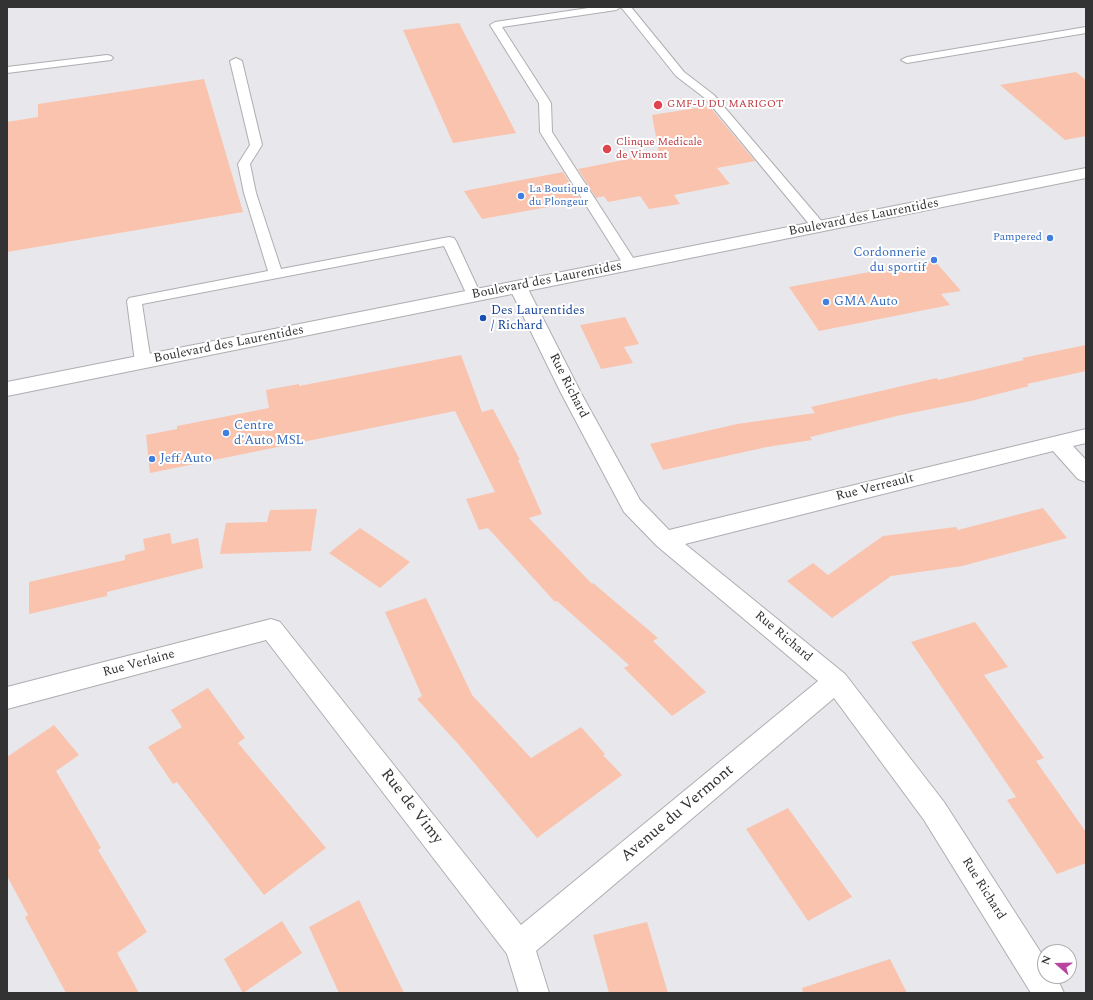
<!DOCTYPE html>
<style>
body{margin:0}
#map{position:relative;width:1093px;height:1000px;overflow:hidden;background:#e8e7eb;font-family:Spectral,serif}
canvas{display:block}
.frame{position:absolute;inset:0;border:8px solid #333334;pointer-events:none}
.north{position:absolute;left:1037px;top:944px;width:40px;height:40px;box-sizing:border-box;background:#fff;border:1px solid #adadae;border-radius:50%;rotate:290deg;font-size:11px;font-weight:700;line-height:16px;text-align:center;color:#333334}
.north::after{content:'';display:block;margin:auto;width:14px;height:18px;background:#b8459f;clip-path:polygon(50% 0,100% 100%,50% 72%,0 100%)}
</style>
<div id="map">
<canvas width="1093" height="1000"></canvas>
<div class="frame"></div>
<div class="north">N</div>
</div>
<script>
const ctx = document.querySelector('canvas').getContext('2d');
ctx.lineJoin = 'round';
function fillPath(path, color) {
  ctx.fillStyle = color;
  ctx.fill(path, 'evenodd');
}
function shape(rows) {
  const path = new Path2D();
  for (const r of rows) {
    path.moveTo(r[0], r[1]);
    for (let i = 2; i < r.length; i += 2) path.lineTo(r[i], r[i + 1]);
  }
  return path;
}
function trace(path, color, width, dash) {
  ctx.strokeStyle = color;
  ctx.lineWidth = width;
  ctx.lineCap = dash ? 'butt' : 'round';
  ctx.setLineDash(dash || []);
  ctx.stroke(path);
}
function write(font, color, halo, rows, align = 'center') {
  ctx.font = font + ' Spectral,serif';
  ctx.lineWidth = 4;
  ctx.setLineDash([]);
  ctx.textBaseline = 'middle';
  ctx.strokeStyle = halo;
  ctx.fillStyle = color;
  for (const [text, x, y, turn = 0] of rows) {
    ctx.save();
    ctx.translate(x, y);
    ctx.rotate((+turn || 0) * Math.PI / 180);
    ctx.textAlign = isNaN(turn) ? turn : align;
    if (halo) ctx.strokeText(text, 0, 0);
    ctx.fillText(text, 0, 0);
    ctx.restore();
  }
}
const building = shape([
 [459,23,516,133,453,143,403,30],
 [1076,72,1086,80,1086,136,1065,140,1000,85],
 [204,79,243,212,7,252,7,122,38,117,38,104],
 [709,106,755,161,717,168,730,184,674,195,680,204,649,209,640,196,608,202,604,196,596,198,578,169,659,153,652,115],
 [563,172,581,201,482,219,464,191],
 [934,260,961,291,941,294,950,305,819,331,789,287],
 [625,317,639,344,624,347,633,363,601,369,580,325],
 [1086,345,1086,371,1027,384,1029,386,971,401,901,415,810,437,812,440,767,447,663,470,650,444,737,424,815,413,811,407,937,378,938,380,968,373,1024,360,1022,358],
 [461,355,482,412,493,409,520,460,518,460,542,514,529,518,592,584,593,583,658,638,653,641,706,692,672,716,624,668,629,665,557,601,555,602,488,528,479,530,466,499,495,492,455,411,150,473,146,435,177,429,177,426,269,408,266,390,299,384,299,386],
 [1043,508,1067,538,962,566,891,576,832,618,787,581,813,563,828,575,883,536,956,527,958,530],
 [317,509,311,551,220,554,226,523,267,522,270,510],
 [360,528,410,562,380,588,329,553],
 [170,533,172,544,198,538,203,568,107,592,107,596,29,614,29,582,125,560,125,555,145,550,143,539],
 [426,598,472,695,531,758,581,727,605,754,603,755,622,775,537,838,460,746,417,699,422,696,385,612],
 [975,622,1008,667,984,675,1044,758,1036,761,1086,832,1086,863,1057,874,1007,800,1016,797,911,642],
 [208,688,245,738,238,743,326,848,264,895,177,782,173,784,148,747,182,727,171,710],
 [54,725,79,755,56,771,101,848,98,850,147,932,117,953,139,993,66,993,25,917,28,915,7,876,7,757],
 [788,808,852,897,808,921,746,829],
 [359,900,404,993,339,993,309,927],
 [282,921,302,953,243,993,224,959],
 [647,922,668,993,609,993,593,935],
 [890,959,907,993,803,993,802,988]
]);
const service = shape([
 [595,7,631,7,684,72,714,95,824,224,826,227,824,230,814,230,706,99,676,76,621,7,616,10,502,27,551,103,552,132,637,264,635,267,625,267,540,132,539,103,490,25,495,22,595,7],
 [1086,27,1086,33,907,63,901,60,907,57,1086,27],
 [107,55,111,56,113,58,111,60,7,73,7,67,107,55],
 [236,58,242,61,262,145,250,164,256,193,281,269,449,237,454,238,456,241,481,295,479,298,474,299,469,298,467,295,444,246,142,304,151,362,148,365,143,367,138,365,135,362,127,301,129,298,268,271,244,193,238,164,250,145,230,61,236,58]
]);
const minor = shape([
 [518,281,524,283,527,287,581,393,640,500,669,530,1086,429,1086,443,1073,446,1086,460,1086,482,1078,479,1053,451,685,544,845,674,944,802,1045,959,1045,976,1056,976,1064,993,1031,993,924,820,834,698,536,951,549,993,519,993,507,954,266,640,7,709,7,687,271,619,280,622,521,925,818,681,657,546,624,512,561,393,509,287,512,283,518,281]
]);
const secondary = shape([
 [1086,168,1086,178,7,396,7,382,1086,168]
]);
const markers = [
 [658,105,5,"#e0444e"],
 [607,149,5,"#e0444e"],
 [521,196,4,"#3f7fe0"],
 [1050,238,4,"#3f7fe0"],
 [934,260,4,"#3f7fe0"],
 [826,302,4,"#3f7fe0"],
 [483,318,4,"#1a4fb4"],
 [226,433,4,"#3f7fe0"],
 [152,459,4,"#3f7fe0"]
];
const farHealthnames = [
 ["GMF-U DU MARIGOT",667,105],
 ["Clinque Medicale",616,143],
 ["de Vimont",616,156]
];
const farShopnames = [
 ["La Boutique",529,190],
 ["du Plongeur",529,203],
 ["Pampered",1042,238,"right"]
];
const streetNames = [
 ["Boulevard des Laurentides",864,218,-11],
 ["Boulevard des Laurentides",547,281,-11],
 ["Boulevard des Laurentides",229,345,-11],
 ["Rue Richard",568,386,63],
 ["Rue Verreault",875,488,-14],
 ["Rue Richard",783,637,40],
 ["Rue Verlaine",139,664,-15],
 ["Rue Richard",983,889,58]
];
const shopNames = [
 ["Cordonnerie",926,253,"right"],
 ["du sportif",926,268,"right"],
 ["GMA Auto",834,302],
 ["Centre",234,426],
 ["d'Auto MSL",234,441],
 ["Jeff Auto",160,459]
];
const transitNames = [
 ["Des Laurentides",491,311],
 ["/ Richard",491,326]
];
const nearStreetnames = [
 ["Rue de Vimy",411,807,52],
 ["Avenue du Vermont",678,814,-40]
];
fillPath(building, '#fac3ae');
trace(service, '#aeadb1', 2);
trace(minor, '#aeadb1', 2);
trace(secondary, '#aeadb1', 2);
fillPath(service, '#fff');
fillPath(minor, '#fff');
fillPath(secondary, '#fff');
for (const [x, y, r, color] of markers) {
  const dot = new Path2D();
  dot.arc(x, y, r, 0, 2 * Math.PI);
  ctx.fillStyle = color;
  ctx.fill(dot);
  trace(dot, '#fff', 1.5);
}
write('11px', '#be3a42', '#fff', farHealthnames, 'left');
write('11px', '#366cbe', '#fff', farShopnames, 'left');
write('13px', '#333334', '#fff', streetNames);
write('13px', '#366cbe', '#fff', shopNames, 'left');
write('13px', '#164399', '#fff', transitNames, 'left');
write('16px', '#333334', '#fff', nearStreetnames);
</script>
